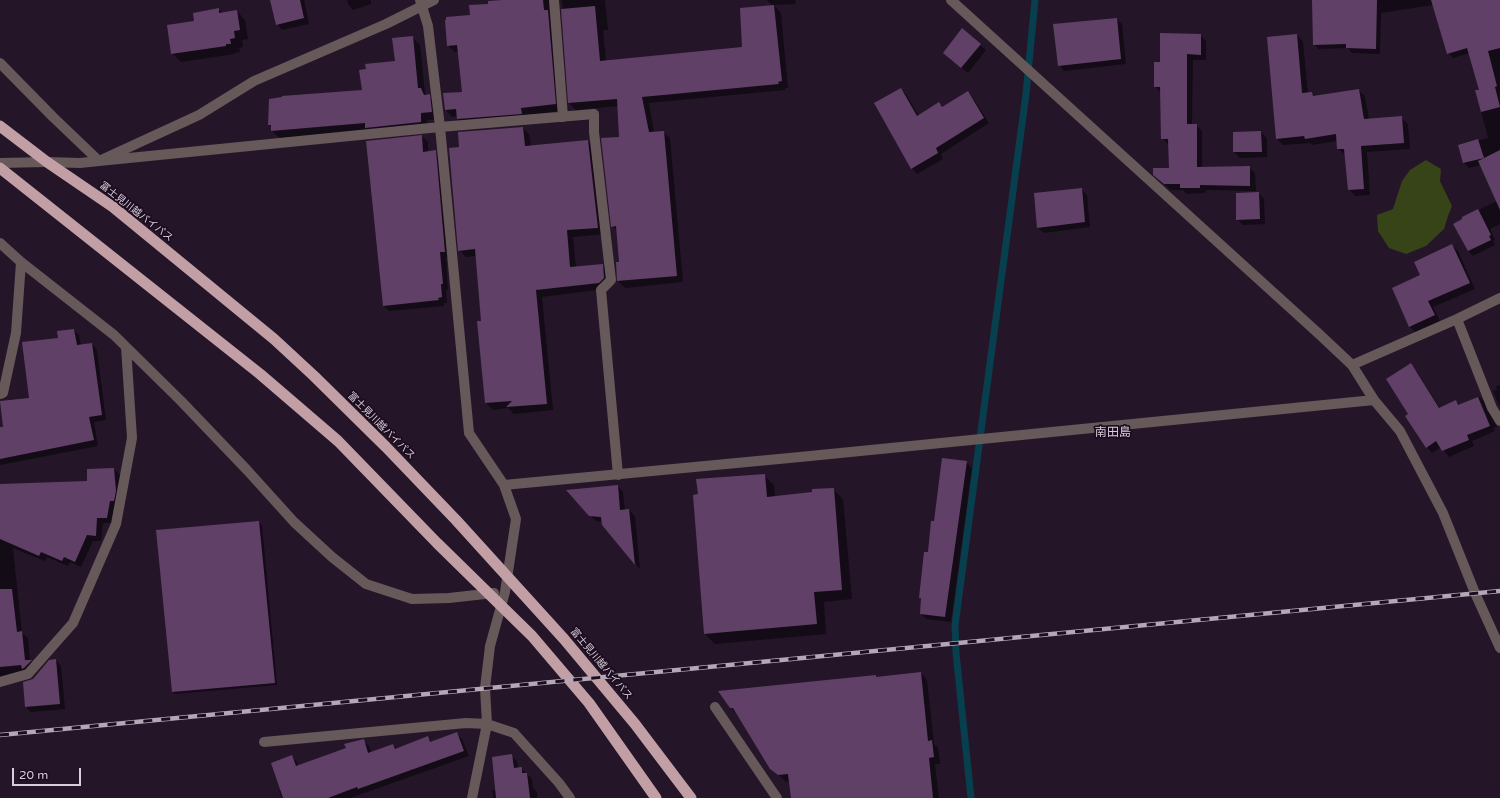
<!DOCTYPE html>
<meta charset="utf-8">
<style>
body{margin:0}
#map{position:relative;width:1500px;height:798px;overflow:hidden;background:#251529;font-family:"Varela Round",sans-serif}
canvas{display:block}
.scale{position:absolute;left:12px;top:768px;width:69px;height:18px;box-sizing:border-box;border:2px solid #d8cdda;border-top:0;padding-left:5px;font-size:12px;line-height:14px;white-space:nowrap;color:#d8cdda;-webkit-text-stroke:3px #1c0c1f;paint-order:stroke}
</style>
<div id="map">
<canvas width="1500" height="798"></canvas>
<div class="scale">20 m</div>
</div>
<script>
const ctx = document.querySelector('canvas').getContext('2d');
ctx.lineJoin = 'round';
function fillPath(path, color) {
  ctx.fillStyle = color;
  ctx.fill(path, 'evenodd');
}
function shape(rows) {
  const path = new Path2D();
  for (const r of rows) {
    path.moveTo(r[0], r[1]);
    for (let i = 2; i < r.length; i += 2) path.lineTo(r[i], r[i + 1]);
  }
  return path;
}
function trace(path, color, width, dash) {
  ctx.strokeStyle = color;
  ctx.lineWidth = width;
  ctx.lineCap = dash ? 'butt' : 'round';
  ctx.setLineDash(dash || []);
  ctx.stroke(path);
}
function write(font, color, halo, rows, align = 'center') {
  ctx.font = font + ' "Varela Round","Noto Sans JP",sans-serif';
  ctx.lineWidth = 3.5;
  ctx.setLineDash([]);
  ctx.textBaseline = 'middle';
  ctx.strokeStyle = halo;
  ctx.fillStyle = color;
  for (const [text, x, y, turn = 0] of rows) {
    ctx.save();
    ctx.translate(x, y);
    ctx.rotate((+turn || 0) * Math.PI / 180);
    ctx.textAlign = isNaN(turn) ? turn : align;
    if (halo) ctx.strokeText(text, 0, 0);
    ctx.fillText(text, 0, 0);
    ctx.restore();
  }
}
const green = shape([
 [1426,160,1441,169,1440,181,1452,206,1448,216,1444,229,1426,246,1406,254,1389,248,1378,231,1377,215,1393,209,1402,181,1410,170]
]);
const shadow = shape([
 [271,0,304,0,309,24,282,30,277,24],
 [347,0,371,0,371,4,353,10,348,4],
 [510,0,562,0,558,1,562,111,527,115,465,126,458,119,458,116,452,117,446,110,463,93,459,52,455,52,448,46,471,16,489,5],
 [562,0,607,0,605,0,608,30,603,30,606,61,743,48,773,6,767,0,795,0,796,4,774,5,781,13,788,88,785,88,785,90,649,103,654,132,663,132,670,138,683,282,625,288,618,281,617,263,620,263,618,231,612,226,620,137,618,106,576,110,569,103],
 [1313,0,1473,0,1500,8,1500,224,1490,229,1495,240,1493,241,1495,245,1473,256,1468,251,1462,218,1497,201,1480,165,1469,168,1464,163,1460,145,1488,138,1476,91,1480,90,1470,53,1453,58,1448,53,1433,5,1381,13,1380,54,1352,53,1348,48,1319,49,1314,44],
 [218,9,223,13,237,11,245,20,248,39,242,40,243,47,239,48,240,52,235,53,235,54,181,62,172,53,195,22],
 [1117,19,1122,24,1126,64,1064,71,1059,65],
 [1200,35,1206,41,1206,60,1193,60,1192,125,1196,125,1202,131,1202,168,1249,167,1255,173,1256,191,1206,190,1205,193,1187,194,1183,190,1171,190,1160,181,1170,169,1170,144,1168,144,1162,138,1161,93,1155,86,1161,63],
 [1297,35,1303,42,1308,94,1312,93,1315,97,1358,90,1365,96,1369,120,1401,118,1408,124,1410,149,1367,152,1370,195,1355,196,1349,189,1346,155,1338,149,1337,141,1312,145,1310,143,1283,145,1276,138],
 [412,37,420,45,425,93,437,103,438,119,427,120,428,129,280,138,272,131,272,128,269,125,363,90,396,62],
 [980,45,986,50,968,73,950,59],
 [901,89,906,94,919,116,939,104,943,107,968,92,973,98,989,123,941,154,943,159,917,174,912,168],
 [523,128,529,134,531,146,588,141,595,147,605,234,573,237,576,267,602,265,609,271,605,289,542,297,553,410,514,414,508,408,493,410,486,403,478,322,482,321,476,256,466,257,459,250,460,148],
 [1261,132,1267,138,1267,157,1240,158,1234,152],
 [422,136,428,142,428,152,435,151,441,157,451,257,446,258,448,290,446,290,447,303,444,303,444,306,389,311,383,305],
 [1081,189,1087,195,1090,227,1044,233,1038,228],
 [1259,193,1264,199,1265,224,1243,225,1237,219],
 [1452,245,1458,251,1475,289,1433,307,1440,321,1416,333,1410,327,1393,289,1422,276],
 [74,330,79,335,81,346,92,344,97,350,106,420,94,422,98,446,0,465,0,434,30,399,59,339],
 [1410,365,1416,370,1440,408,1455,401,1459,405,1480,397,1486,403,1492,417,1497,427,1493,428,1495,431,1472,441,1474,446,1449,457,1441,447,1432,453,1427,447,1409,414],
 [1500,385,1500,407,1493,391,1497,390,1496,386],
 [966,462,972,468,951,622,926,619,921,614,922,600,920,597,935,522],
 [114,469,120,475,121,497,113,523,103,523,101,541,93,541,81,567,70,562,68,566,47,557,45,561,13,548,22,633,28,638,30,661,37,667,0,684,0,485,88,482],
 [764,475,774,485,775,497,814,493,833,489,843,499,852,599,824,602,826,634,715,644,705,634,699,495],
 [618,486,623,492,625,510,629,510,635,516,640,569,603,525,603,522,596,521,590,515],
 [259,522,262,525,277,685,175,694,172,692],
 [56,660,61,666,65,709,31,712,26,707,33,679],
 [921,673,927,680,934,744,938,748,940,764,935,764,939,798,794,798,790,781,786,782,771,768,738,715,731,708,877,678],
 [457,734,462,739,469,756,350,798,282,798,279,791,281,791,272,763,291,756,297,762,298,766,347,749,363,740,369,746,371,753,393,745,397,749,427,738,432,743],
 [511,756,517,761,518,768,521,768,532,779,533,788,537,792,537,798,493,798,492,790,497,790]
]);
const stream = shape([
 [971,798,956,653,955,625,1026,94,1035,0]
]);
const building = shape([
 [270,0,300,0,304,18,276,25],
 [503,0,543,0,544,10,548,10,556,104,521,108,522,114,457,119,456,109,445,110,443,93,462,92,457,45,447,46,445,20,446,20,446,17,470,15,469,5,488,4,488,1],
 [1312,0,1377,0,1376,49,1346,48,1346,44,1313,45],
 [1431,0,1500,0,1500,48,1488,51,1497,86,1495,87,1500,107,1481,112,1475,90,1479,90,1467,48,1447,54],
 [774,5,782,81,778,82,779,84,642,97,649,132,664,131,677,276,617,281,616,262,619,262,616,226,611,227,601,138,619,137,617,99,568,103,561,9,595,6,600,61,742,47,740,8],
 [219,8,219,13,237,10,240,30,234,31,235,38,230,39,231,44,226,44,226,46,171,54,167,25,194,21,193,13],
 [1117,18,1121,59,1058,66,1053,24],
 [962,28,981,44,961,68,943,53],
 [1160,33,1201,34,1201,55,1187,54,1187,124,1197,124,1197,167,1250,166,1250,186,1200,185,1200,188,1180,188,1180,184,1164,184,1153,175,1153,168,1169,168,1168,139,1161,139,1160,87,1154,87,1154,62,1160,62],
 [1297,34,1302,93,1312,92,1313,96,1359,89,1364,119,1402,116,1404,143,1361,146,1364,189,1348,190,1344,149,1337,149,1336,134,1305,139,1304,136,1276,139,1267,37],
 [413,36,418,88,421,88,424,95,430,94,432,112,421,113,421,122,365,128,365,123,271,131,271,125,268,125,269,99,282,97,282,96,362,90,359,70,366,69,365,64,395,61,392,38],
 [901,88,917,116,939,102,942,107,968,91,984,118,936,148,938,153,911,169,874,103],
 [523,127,525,146,588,140,598,228,567,230,570,267,603,264,604,278,599,283,536,290,547,404,506,407,512,401,485,403,477,321,481,321,475,249,458,251,449,148,459,147,458,132],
 [1261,131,1262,152,1233,152,1233,132],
 [422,135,423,152,436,150,445,252,440,252,443,284,441,284,442,297,438,298,439,300,383,306,366,141],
 [1478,139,1484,158,1463,163,1458,145],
 [1500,150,1500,210,1478,161],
 [1082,188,1085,222,1037,228,1034,193],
 [1259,192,1260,219,1236,220,1236,193],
 [1478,209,1491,235,1489,236,1491,240,1468,251,1453,224,1462,219,1462,217],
 [1452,244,1470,283,1428,301,1435,315,1409,327,1392,288,1420,275,1414,262],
 [74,329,77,345,92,343,102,415,89,417,94,440,0,459,0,427,3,427,0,401,29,398,22,342,58,338,57,331],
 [1411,363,1439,408,1456,400,1458,405,1478,397,1490,426,1467,435,1469,440,1442,451,1436,441,1426,448,1405,416,1408,414,1386,379],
 [942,458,967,461,945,617,920,614,921,598,919,598,924,552,928,552,931,521,934,521],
 [114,468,116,491,114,501,110,501,107,518,97,518,96,536,87,535,75,562,64,557,62,561,41,552,39,556,0,539,0,484,87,481,87,469],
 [765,474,767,497,812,492,812,489,834,488,842,590,814,592,817,624,704,634,693,495,698,494,696,479],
 [618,485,620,510,629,509,635,565,602,525,601,517,589,516,566,490],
 [259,521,275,683,172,692,156,530],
 [0,589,12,589,17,632,22,631,25,660,32,660,24,668,22,669,21,665,0,667],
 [56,659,60,704,25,707,23,682,33,679,49,660],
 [921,672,928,741,932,740,934,757,929,758,933,798,791,798,788,774,778,775,770,769,733,708,730,708,718,691,876,675,876,677],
 [457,732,464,751,358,789,357,787,328,798,283,798,271,763,292,755,296,766,346,748,344,744,364,739,368,753,393,744,395,749,428,736,430,742],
 [512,754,514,768,522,767,522,773,527,773,530,798,496,798,492,757]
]);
const minor = shape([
 [420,0,428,26,440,127,469,433,504,485,516,519,505,592,490,646,485,688,487,724,472,798],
 [554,0,563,117],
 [951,0,1319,334,1352,365,1374,400,1400,431,1443,513,1475,593,1500,648],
 [0,63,53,117,99,161,440,127,594,114,594,132,611,280,601,290,618,475],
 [47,162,80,163,99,161,199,115,254,81,386,24,434,0],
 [0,243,21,262,114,335,181,401,247,470,294,522,332,557,366,584,412,599,449,598,494,593],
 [1457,319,1492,408,1500,421],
 [1352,365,1457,319,1500,298],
 [0,394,3,393,16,333,21,262],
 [504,485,800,457,1374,400],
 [0,682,28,674,73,623,116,524,132,438,126,347],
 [715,707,777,798],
 [264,742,466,723,487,724,514,733,559,783,570,798]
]);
const tertiary = shape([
 [0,163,47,162]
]);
const trunk = shape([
 [0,126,47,162,113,207,274,339,314,376,386,447,456,520,564,639,635,724,691,798],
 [0,168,260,374,338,441,437,543,532,636,589,703,656,798]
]);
const rail = shape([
 [0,735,1500,591]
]);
const streetNames = [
 ["富士見川越バイパス",136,212,38],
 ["富士見川越バイパス",381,426,45],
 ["富士見川越バイパス",601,664,50]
];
const quarterNames = [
 ["南田島",1113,433]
];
fillPath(green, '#374417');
fillPath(shadow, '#0007');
trace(stream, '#073f4f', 7);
fillPath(building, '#614068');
trace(minor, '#67585a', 10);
trace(tertiary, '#67585a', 10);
trace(trunk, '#c29fa4', 11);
trace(rail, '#b4a8b6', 4.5);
trace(rail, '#1c0c1f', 3, [9]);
write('10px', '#d8cdda', '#1c0c1f', streetNames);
write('12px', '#d8cdda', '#1c0c1f', quarterNames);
</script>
